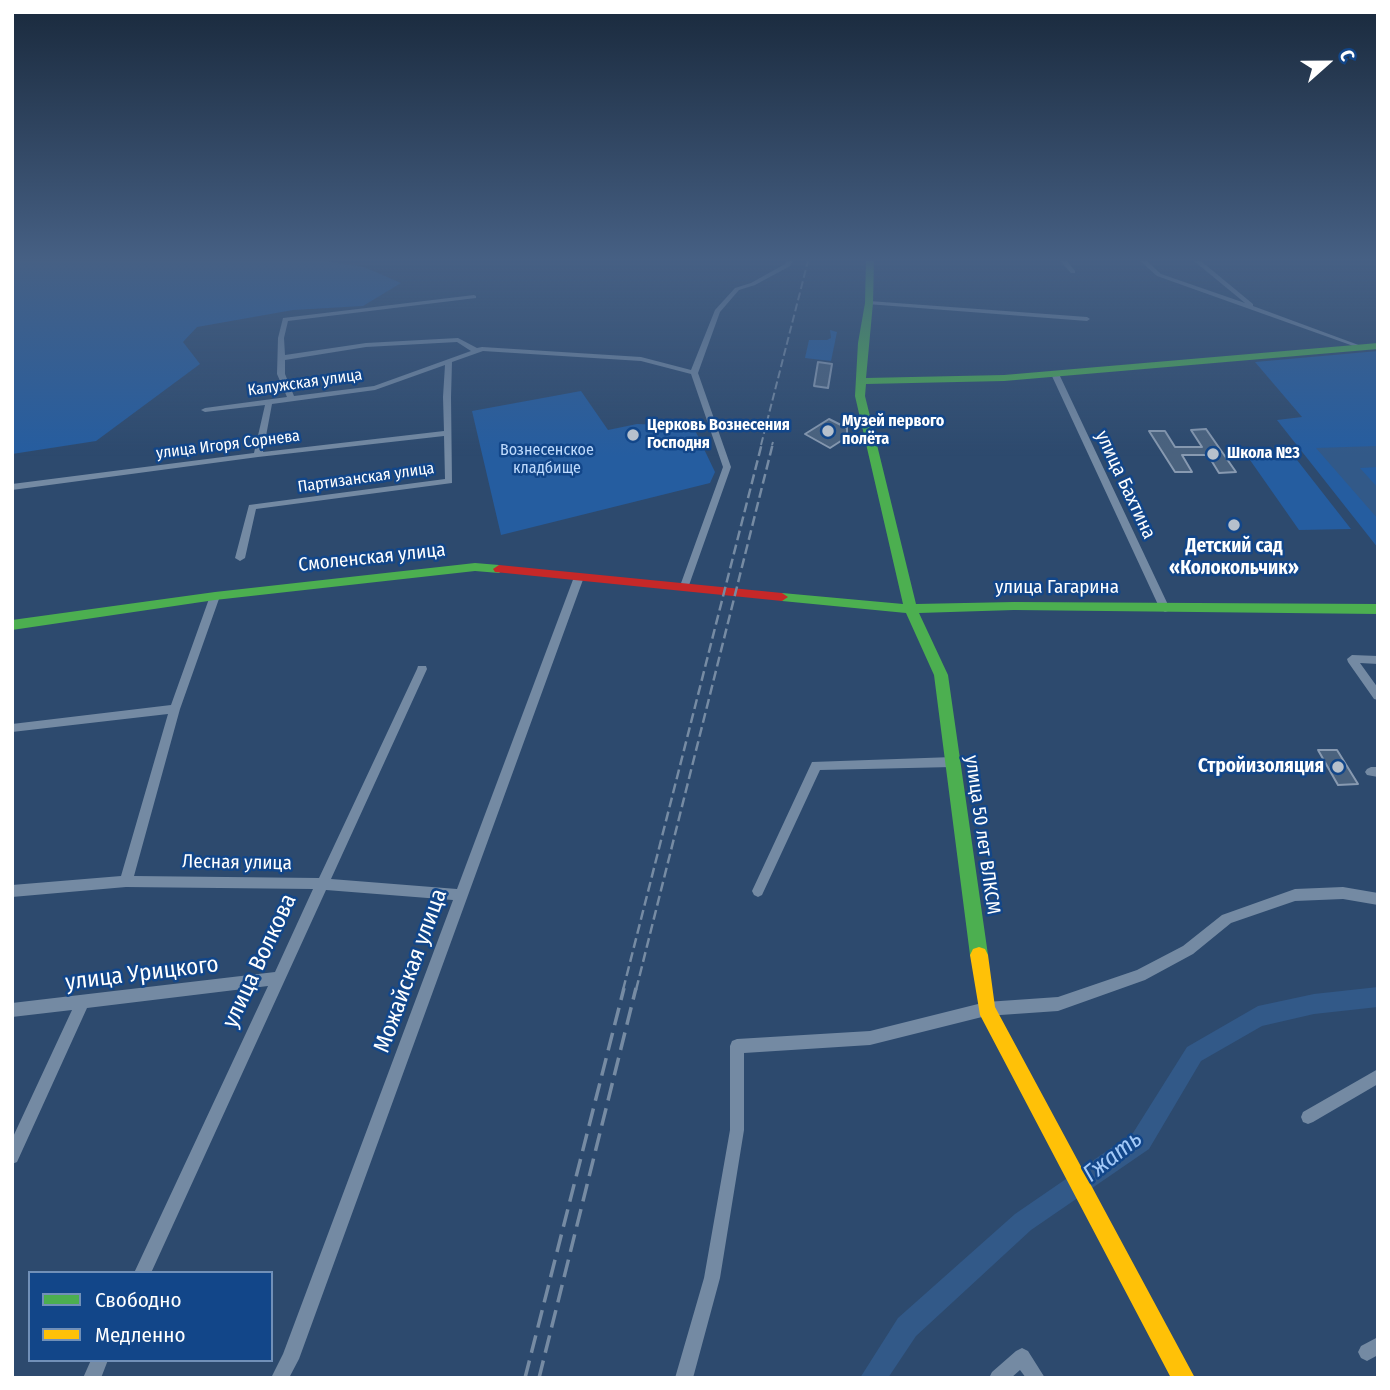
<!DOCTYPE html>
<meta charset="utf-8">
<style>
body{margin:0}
#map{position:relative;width:1390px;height:1390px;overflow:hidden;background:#2d4a6e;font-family:"Fira Sans Condensed",sans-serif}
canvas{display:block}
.frame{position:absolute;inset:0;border:14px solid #fff;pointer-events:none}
.legend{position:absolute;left:28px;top:1271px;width:245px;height:91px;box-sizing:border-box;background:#124689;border:2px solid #7190b8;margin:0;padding:9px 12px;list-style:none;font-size:21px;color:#fff}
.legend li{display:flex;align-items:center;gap:14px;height:35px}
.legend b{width:35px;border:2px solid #7190b8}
.north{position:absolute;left:1292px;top:28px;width:70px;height:70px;-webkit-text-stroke:5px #124689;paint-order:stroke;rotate:69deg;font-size:19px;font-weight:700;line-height:28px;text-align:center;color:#fff}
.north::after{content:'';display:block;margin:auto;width:24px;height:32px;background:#fff;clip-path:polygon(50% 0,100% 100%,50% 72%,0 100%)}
</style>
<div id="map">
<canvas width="1390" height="1390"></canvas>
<div class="frame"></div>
<ul class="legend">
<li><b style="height:9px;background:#4caf50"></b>Свободно</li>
<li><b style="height:9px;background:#ffc107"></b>Медленно</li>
</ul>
<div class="north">С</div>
</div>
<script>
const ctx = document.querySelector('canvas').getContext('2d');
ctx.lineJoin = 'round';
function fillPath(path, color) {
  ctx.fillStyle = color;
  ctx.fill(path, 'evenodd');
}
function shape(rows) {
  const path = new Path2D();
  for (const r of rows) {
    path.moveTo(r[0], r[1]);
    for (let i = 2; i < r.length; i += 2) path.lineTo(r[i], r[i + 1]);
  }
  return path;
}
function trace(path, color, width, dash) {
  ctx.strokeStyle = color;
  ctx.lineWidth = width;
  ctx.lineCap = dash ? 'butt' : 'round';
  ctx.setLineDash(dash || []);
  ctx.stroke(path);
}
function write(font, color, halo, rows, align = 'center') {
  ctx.font = font + ' "Fira Sans Condensed",sans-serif';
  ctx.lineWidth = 5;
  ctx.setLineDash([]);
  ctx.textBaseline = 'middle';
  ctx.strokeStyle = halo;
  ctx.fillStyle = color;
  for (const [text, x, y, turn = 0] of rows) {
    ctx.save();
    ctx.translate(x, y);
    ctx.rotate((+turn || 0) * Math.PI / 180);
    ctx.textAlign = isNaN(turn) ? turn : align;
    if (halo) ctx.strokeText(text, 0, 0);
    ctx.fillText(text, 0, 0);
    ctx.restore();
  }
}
const green = shape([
 [12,261,325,261,364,267,401,283,363,306,293,310,197,327,183,342,200,364,96,441,12,454],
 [830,330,837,332,831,361,805,358,809,340,827,340,831,338],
 [1378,351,1378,548,1277,420,1302,417,1255,362],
 [581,391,608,430,637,424,693,426,715,472,710,483,501,535,472,411],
 [1250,460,1297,460,1351,529,1299,530]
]);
const water = shape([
 [1378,446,1378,467,1360,468,1378,488,1378,519,1316,448]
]);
const river = shape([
 [1378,987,1378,1007,1314,1014,1262,1026,1201,1061,1149,1149,1031,1230,916,1336,888,1378,860,1378,898,1318,1015,1214,1133,1133,1187,1047,1258,1006,1314,994,1378,987]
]);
const building = shape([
 [818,362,832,364,828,388,814,386,818,362],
 [829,419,847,428,847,437,830,448,805,434,829,419],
 [1206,429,1236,472,1219,473,1208,455,1182,455,1192,472,1175,472,1149,431,1165,431,1175,447,1202,447,1191,430,1206,429],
 [1318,750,1337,750,1358,784,1338,785,1318,750]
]);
const street = shape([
 [787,261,793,261,790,266,755,285,739,290,720,312,698,373,731,467,688,588,685,589,680,586,723,467,691,374,641,361,483,351,452,362,451,397,452,483,256,509,245,558,240,561,235,558,249,505,445,479,444,436,258,457,12,490,12,484,254,453,265,405,205,412,201,410,205,408,287,397,277,374,278,338,283,318,474,295,476,296,476,298,288,321,284,338,285,355,366,343,458,338,477,348,482,347,641,357,691,370,715,310,735,288,751,283,785,264,787,261],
 [457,342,471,351,374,386,294,396,285,374,285,360,366,347,457,342],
 [445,365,443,397,444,431,263,452,272,404,375,390,445,365],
 [1060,261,1067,261,1075,271,1075,273,1071,273,1060,261],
 [1140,261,1147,261,1161,274,1245,303,1194,261,1201,261,1253,304,1253,306,1364,347,1359,348,1157,276,1140,261],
 [869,301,1087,317,1090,319,1087,321,867,304,867,302,869,301],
 [1052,372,1059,374,1170,609,1168,611,1165,612,1160,609,1051,374,1052,372],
 [579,574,584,577,299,1359,289,1378,271,1378,283,1354,453,900,326,890,151,1273,134,1273,268,986,87,1008,17,1162,12,1164,12,1139,72,1010,12,1017,12,1003,275,972,313,889,126,887,12,897,12,885,121,876,168,714,12,732,12,724,171,705,210,596,215,593,218,594,220,596,180,709,134,876,319,878,417,669,418,666,426,666,427,669,331,879,457,889,574,577,579,574],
 [1352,655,1378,656,1378,664,1360,663,1378,688,1378,700,1374,699,1348,662,1347,659,1352,655],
 [953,757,957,759,959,762,957,765,953,767,820,770,762,895,758,897,754,895,752,891,812,762,953,757],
 [1371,767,1378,767,1378,777,1367,775,1365,772,1367,769,1371,767],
 [1343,887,1378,893,1378,905,1343,899,1295,901,1231,923,1193,954,1145,980,1058,1011,986,1016,870,1045,744,1053,744,1130,720,1278,693,1378,675,1378,704,1278,730,1130,730,1046,732,1041,737,1039,870,1031,986,1002,1058,997,1137,970,1183,946,1222,915,1295,889,1343,887],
 [1378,1069,1378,1084,1313,1122,1308,1124,1303,1122,1301,1117,1303,1112,1378,1069],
 [1378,1337,1378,1355,1367,1361,1361,1358,1358,1352,1361,1346,1378,1337],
 [1022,1348,1028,1351,1045,1378,1026,1378,1020,1370,1011,1378,989,1378,992,1372,1016,1351,1022,1348],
 [91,1360,108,1360,101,1378,83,1378,91,1360]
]);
const fast = shape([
 [866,261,874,261,873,303,866,378,1004,375,1378,343,1378,349,1004,381,866,384,865,396,916,604,1014,602,1378,604,1378,614,1014,610,919,613,948,675,988,955,985,961,979,963,973,961,970,955,934,675,906,613,782,601,776,597,782,593,903,604,855,396,858,343,865,303,866,261],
 [475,563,499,565,505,569,499,573,475,571,215,600,12,630,12,620,215,592,475,563]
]);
const slow = shape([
 [979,947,985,949,988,955,995,1007,1195,1378,1171,1378,980,1015,970,955,973,949,979,947]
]);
const jam = shape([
 [499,565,782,593,788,597,782,601,495,572,493,569,499,565]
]);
const railFar2 = shape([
 [761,445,808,261],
 [772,445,773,442]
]);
const railFar1 = shape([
 [623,990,762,443],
 [636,990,773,443]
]);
const rail = shape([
 [525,1378,624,988],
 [539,1378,636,988]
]);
const markers = [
 [828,431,7,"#b6c0cc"],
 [633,435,7,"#b6c0cc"],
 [1213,454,7,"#b6c0cc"],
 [1234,525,7,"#b6c0cc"],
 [1338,767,7,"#b6c0cc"]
];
const farStreetnames = [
 ["Калужская улица",305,383,-8],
 ["улица Игоря Сорнева",228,445,-7],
 ["Партизанская улица",366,478,-8]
];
const farPoinames = [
 ["Музей первого",842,422],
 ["полёта",842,440],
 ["Церковь Вознесения",647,426],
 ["Господня",647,444],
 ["Школа №3",1227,454]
];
const farParknames = [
 ["Вознесенское",547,451],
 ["кладбище",547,469]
];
const streetNames = [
 ["улица Бахтина",1125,485,65],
 ["Смоленская улица",372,558,-6],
 ["улица Гагарина",1057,588],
 ["улица 50 лет ВЛКСМ",982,835,82],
 ["Лесная улица",237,863,1]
];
const poiNames = [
 ["Детский сад",1234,547],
 ["«Колокольчик»",1234,569],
 ["Стройизоляция",1324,767,"right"]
];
const nearStreetnames = [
 ["улица Волкова",260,961,-65],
 ["Можайская улица",411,971,-70],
 ["улица Урицкого",142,974,-7]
];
const nearWaternames = [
 ["Гжать",1113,1157,-38]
];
fillPath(green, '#255da0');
fillPath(water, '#325988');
fillPath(river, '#325988');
fillPath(building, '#4a627e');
trace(building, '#889ab1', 2);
fillPath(street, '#748aa3');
fillPath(fast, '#4caf50');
fillPath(slow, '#ffc107');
fillPath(jam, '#c62828');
trace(railFar2, '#768ba3', 2, [8, 3.5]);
trace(railFar1, '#768ba3', 2.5, [10, 4.5]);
trace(rail, '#768ba3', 3.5, [18, 8]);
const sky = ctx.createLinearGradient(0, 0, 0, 456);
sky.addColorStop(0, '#19293c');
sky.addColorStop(0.57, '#466084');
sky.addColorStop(1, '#46608400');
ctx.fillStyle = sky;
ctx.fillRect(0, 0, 1390, 456);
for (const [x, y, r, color] of markers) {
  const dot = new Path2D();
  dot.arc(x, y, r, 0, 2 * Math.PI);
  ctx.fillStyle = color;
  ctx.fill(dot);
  trace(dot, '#124689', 2.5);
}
write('16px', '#fff', '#124689', farStreetnames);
write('bold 16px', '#fff', '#124689', farPoinames, 'left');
write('16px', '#bedafc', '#124689', farParknames);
write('19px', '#fff', '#124689', streetNames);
write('bold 19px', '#fff', '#124689', poiNames);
write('23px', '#fff', '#124689', nearStreetnames);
write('italic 24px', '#a4caf8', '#124689', nearWaternames);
</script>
